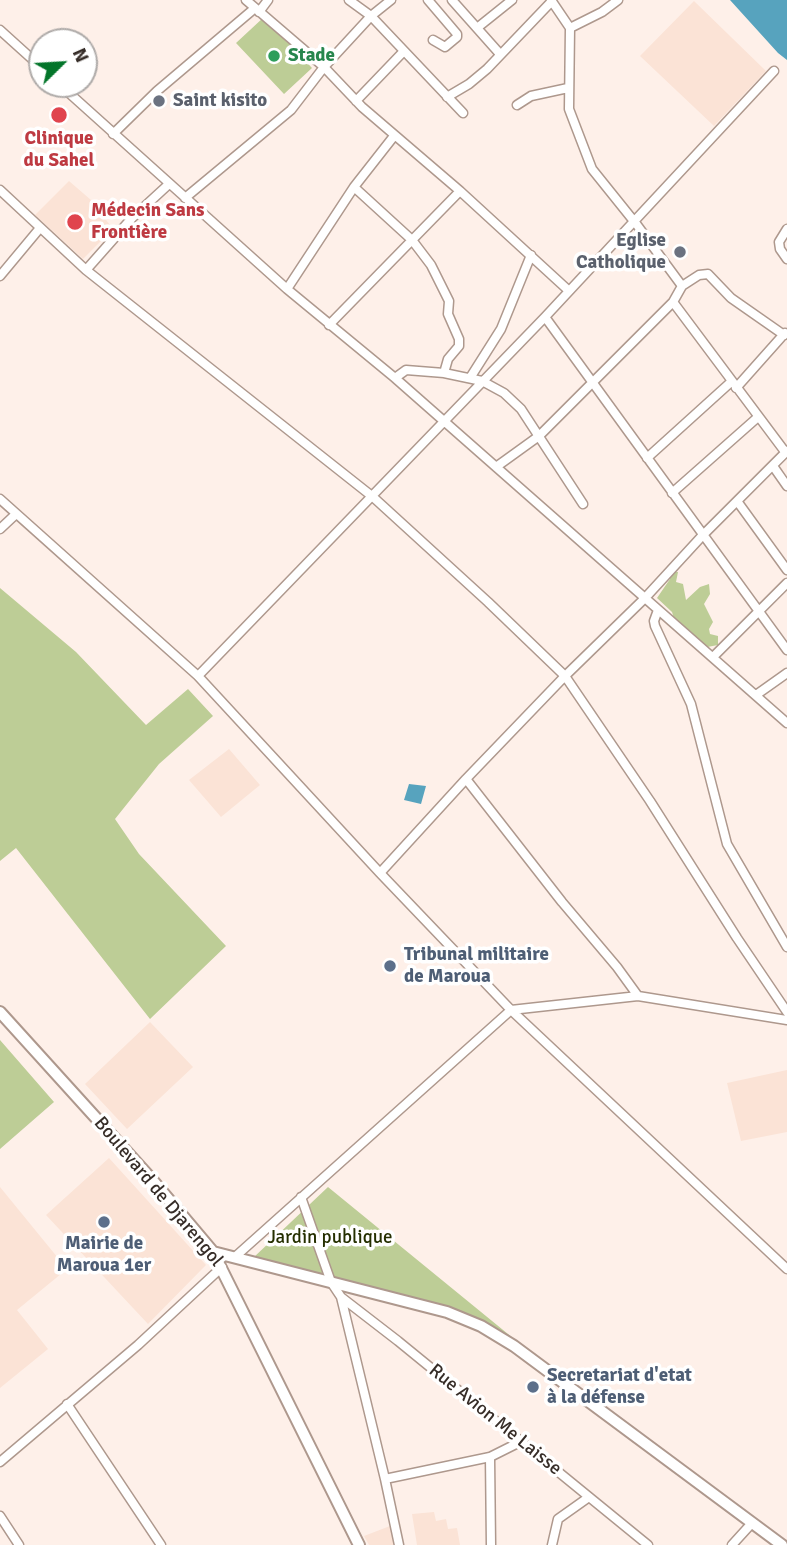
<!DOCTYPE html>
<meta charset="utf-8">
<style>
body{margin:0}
#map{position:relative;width:787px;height:1545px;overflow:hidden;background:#fef0e9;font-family:Signika,sans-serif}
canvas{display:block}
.north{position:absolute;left:28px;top:28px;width:70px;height:70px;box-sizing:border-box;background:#fff;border:2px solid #afaba9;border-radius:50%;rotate:66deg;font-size:19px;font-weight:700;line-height:28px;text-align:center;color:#362d28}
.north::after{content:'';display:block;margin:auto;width:24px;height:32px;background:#03752a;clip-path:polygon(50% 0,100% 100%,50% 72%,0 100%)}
</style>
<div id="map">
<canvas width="787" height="1545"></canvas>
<div class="north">N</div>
</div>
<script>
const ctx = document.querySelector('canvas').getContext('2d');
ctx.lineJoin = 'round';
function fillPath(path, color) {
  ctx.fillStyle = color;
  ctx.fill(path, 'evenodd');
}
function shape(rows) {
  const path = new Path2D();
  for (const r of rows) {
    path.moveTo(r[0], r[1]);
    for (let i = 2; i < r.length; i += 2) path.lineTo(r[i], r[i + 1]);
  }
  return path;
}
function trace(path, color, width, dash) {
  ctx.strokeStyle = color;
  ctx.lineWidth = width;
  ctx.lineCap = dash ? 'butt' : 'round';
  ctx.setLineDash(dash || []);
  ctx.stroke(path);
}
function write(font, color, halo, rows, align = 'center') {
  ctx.font = font + ' Signika,sans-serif';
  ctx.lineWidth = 7;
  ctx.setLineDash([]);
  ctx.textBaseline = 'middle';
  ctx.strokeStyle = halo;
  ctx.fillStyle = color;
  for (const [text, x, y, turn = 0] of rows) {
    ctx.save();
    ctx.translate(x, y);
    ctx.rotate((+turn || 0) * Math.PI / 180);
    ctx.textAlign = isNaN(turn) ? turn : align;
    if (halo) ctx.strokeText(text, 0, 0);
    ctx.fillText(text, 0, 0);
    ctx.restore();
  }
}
const built = shape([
 [694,1,766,71,714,126,640,56],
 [69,181,91,200,113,229,83,259,35,215],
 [229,749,260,785,221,817,189,780],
 [150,1022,193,1067,127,1129,85,1084],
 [787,1070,787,1132,741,1141,727,1083],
 [109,1158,206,1265,148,1324,46,1215],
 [0,1187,67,1269,17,1310,48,1349,0,1388],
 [434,1512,436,1521,446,1519,448,1529,457,1528,460,1545,417,1545,412,1514],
 [390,1526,394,1545,369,1545,364,1536]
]);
const green = shape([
 [264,17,312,68,284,94,236,43],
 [670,571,678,572,676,582,683,584,686,600,700,587,709,584,710,594,704,604,713,622,709,629,710,634,718,636,718,645,702,648,676,625,672,612,657,598,670,579],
 [0,588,76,652,146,725,188,689,213,716,159,764,115,819,139,854,226,946,150,1019,16,848,0,861],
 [0,1040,54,1102,0,1149],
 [328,1187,519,1343,448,1307,253,1258]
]);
const water = shape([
 [730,0,787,0,787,60,778,53],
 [409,784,426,786,421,804,404,800]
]);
const minor = shape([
 [246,0,324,67,362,107,460,191,568,290],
 [349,0,371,16,463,113],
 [428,0,457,34,457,37,445,47,433,40],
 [452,0,500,54],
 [259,12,268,0],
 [477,28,512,0],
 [570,28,602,12,618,0],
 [0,30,42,68],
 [59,84,287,289,395,378,787,723],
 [447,97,469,84,487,69,552,1],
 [356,101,404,51],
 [517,105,531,96,568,88],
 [113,134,157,91,255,8],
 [354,187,412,240,431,265,449,301,448,314,459,339,459,346,448,359,444,373],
 [0,190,86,270,373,497,488,602,565,676,650,801,737,938,787,1012],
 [185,198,291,110,324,67,371,16,391,0],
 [787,229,779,242,780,249,787,259],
 [86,270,132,218,169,184],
 [0,276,40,228],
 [682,286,699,275,708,274,731,298,784,335],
 [287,289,354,187,394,136],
 [673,302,786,453],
 [545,317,787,650],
 [329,325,460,191],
 [395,378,406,370,444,373,482,381,504,393,521,409,583,504],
 [470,378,501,329,531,255],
 [736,388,785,333],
 [647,458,731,382],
 [773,466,787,486],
 [496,467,539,436,673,302,682,286,637,225,592,169,569,109,570,28,551,0],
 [672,493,758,417],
 [0,499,198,676,380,873,511,1010,787,1269],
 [737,501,787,570],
 [0,529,16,514],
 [658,610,654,621,655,626,691,704,727,844,787,947],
 [713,657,787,583],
 [198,676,545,317,774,71],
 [756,695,787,673],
 [466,779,562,902,617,967,638,996],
 [380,873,466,779,565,676,645,598,702,536,787,451],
 [301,1197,331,1282,341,1297,385,1479,399,1545],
 [236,1256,511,1010,638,996,787,1020],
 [341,1297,398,1341,648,1545],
 [67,1404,161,1545],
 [490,1457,491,1545],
 [0,1462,138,1345,222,1267],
 [385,1479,490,1457,520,1442],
 [0,1516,19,1545],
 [552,1545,558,1519,589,1497],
 [732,1545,752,1523]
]);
const major = shape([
 [0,1012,154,1182,213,1252,359,1545],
 [213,1252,447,1312,481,1326,514,1346,782,1545]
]);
const markers = [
 [274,56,7,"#2e9e5b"],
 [159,101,7,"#6b7280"],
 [59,115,9,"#e0444e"],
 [75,222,9,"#e0444e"],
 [680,252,7,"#6b7280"],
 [390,966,7,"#5c6f8a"],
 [104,1222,7,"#5c6f8a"],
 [533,1387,7,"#5c6f8a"]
];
const leisureNames = [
 ["Stade",288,56]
];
const worshipNames = [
 ["Saint kisito",173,101],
 ["Eglise",666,241,"right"],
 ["Catholique",666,263,"right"]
];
const healthNames = [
 ["Clinique",59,139],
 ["du Sahel",59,161],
 ["Médecin Sans",91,211,"left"],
 ["Frontière",91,233,"left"]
];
const serviceNames = [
 ["Tribunal militaire",404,955],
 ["de Maroua",404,977],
 ["Mairie de",104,1244,"center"],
 ["Maroua 1er",104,1266,"center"],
 ["Secretariat d'etat",547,1376],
 ["à la défense",547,1398]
];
const streetNames = [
 ["Boulevard de Djarengol",158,1192,50],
 ["Rue Avion Me Laisse",495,1420,39]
];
const parkNames = [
 ["Jardin publique",330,1238]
];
fillPath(built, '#fbe3d6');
fillPath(green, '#bdcd96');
fillPath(water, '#57a3be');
trace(minor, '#ae988d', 11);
trace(major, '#ae988d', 14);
trace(minor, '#fff', 8);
trace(major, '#fff', 10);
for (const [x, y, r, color] of markers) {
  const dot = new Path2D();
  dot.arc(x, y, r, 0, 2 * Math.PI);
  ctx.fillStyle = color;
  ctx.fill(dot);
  trace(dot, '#fff', 2.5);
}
write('bold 19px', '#27864d', '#fff', leisureNames, 'left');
write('bold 19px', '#5b616d', '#fff', worshipNames, 'left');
write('bold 19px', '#be3a42', '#fff', healthNames);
write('bold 19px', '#4e5e75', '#fff', serviceNames, 'left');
write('19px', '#362d28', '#fff', streetNames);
write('19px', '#252f00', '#fff', parkNames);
</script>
